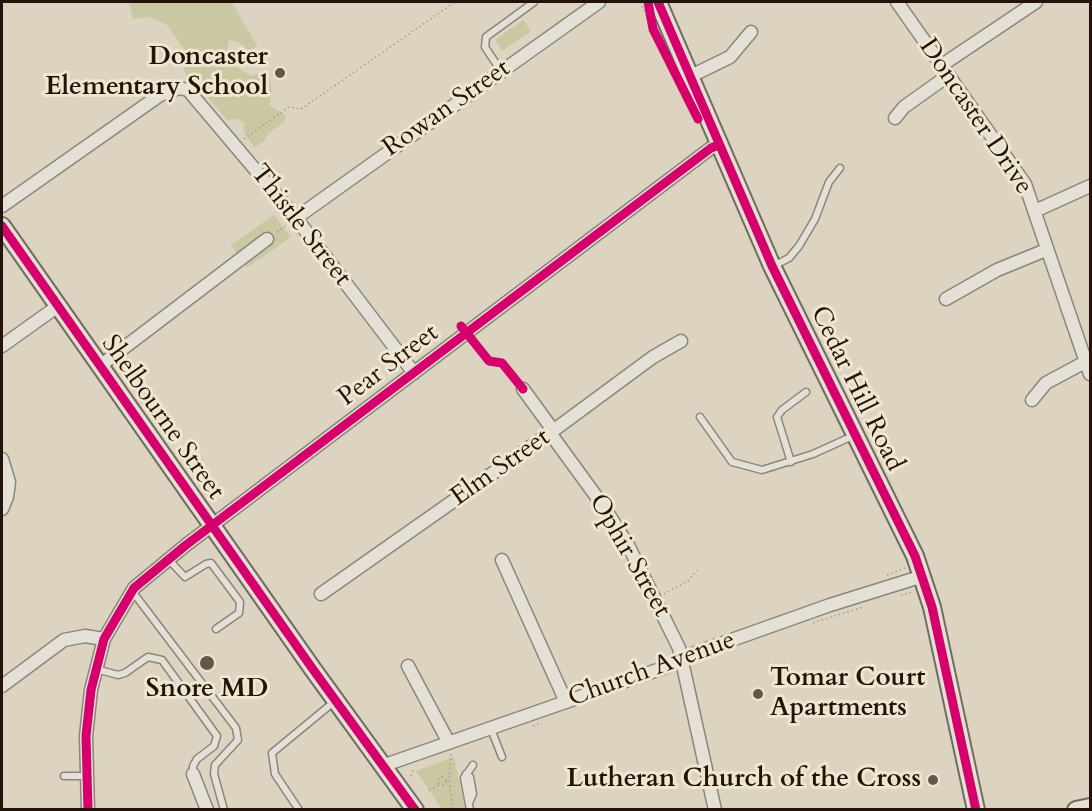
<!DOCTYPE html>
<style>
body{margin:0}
#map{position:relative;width:1092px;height:811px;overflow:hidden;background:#dcd4c1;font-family:Cardo,serif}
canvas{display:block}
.frame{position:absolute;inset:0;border:3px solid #23130a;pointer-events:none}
</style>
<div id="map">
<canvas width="1092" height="811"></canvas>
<div class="frame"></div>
</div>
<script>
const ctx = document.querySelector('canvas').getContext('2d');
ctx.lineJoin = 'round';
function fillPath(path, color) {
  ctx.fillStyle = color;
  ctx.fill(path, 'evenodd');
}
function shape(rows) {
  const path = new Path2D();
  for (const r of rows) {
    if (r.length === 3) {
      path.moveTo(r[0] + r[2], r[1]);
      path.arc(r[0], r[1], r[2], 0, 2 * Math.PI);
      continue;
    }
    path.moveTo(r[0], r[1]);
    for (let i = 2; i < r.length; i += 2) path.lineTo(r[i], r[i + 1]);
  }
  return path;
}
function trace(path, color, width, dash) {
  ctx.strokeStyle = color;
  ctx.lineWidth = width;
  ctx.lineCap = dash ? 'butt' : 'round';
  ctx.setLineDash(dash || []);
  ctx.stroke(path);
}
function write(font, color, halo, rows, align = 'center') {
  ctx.font = font + ' Cardo,serif';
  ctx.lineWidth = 6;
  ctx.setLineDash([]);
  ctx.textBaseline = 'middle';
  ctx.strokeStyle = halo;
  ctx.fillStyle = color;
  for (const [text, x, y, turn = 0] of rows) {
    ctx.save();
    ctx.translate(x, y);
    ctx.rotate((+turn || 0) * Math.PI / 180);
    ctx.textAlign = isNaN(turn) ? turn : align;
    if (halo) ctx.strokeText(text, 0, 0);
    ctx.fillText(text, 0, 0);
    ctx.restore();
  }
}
const green = shape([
 [129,2,232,2,257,46,249,51,238,42,229,40,226,54,229,62,251,76,259,74,269,78,272,91,269,105,284,114,286,120,266,136,265,141,254,147,244,132,245,123,237,119,227,120,205,94,187,80,184,68,191,58,166,24,150,17,133,19],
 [523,20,531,31,502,51,495,40],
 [274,215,291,237,247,268,231,245],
 [454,757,465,809,442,809,416,771]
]);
const path = shape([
 [640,2,653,29],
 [244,139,289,107,301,109,455,2],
 [277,232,288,224],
 [887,575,905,568],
 [664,594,688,581,697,570],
 [901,595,914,592],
 [813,623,863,607],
 [533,726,542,723],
 [451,754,449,778,453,810],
 [411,776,414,768],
 [442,781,4],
 [429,790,439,785]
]);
const lane = shape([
 [501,71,485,47,486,37,534,2],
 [773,266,789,258,799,246,815,219,829,182,840,168],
 [700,417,732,462,762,470,813,454,855,435],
 [791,462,777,417,782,410,806,392],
 [168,559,185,577,206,564,211,563,240,602,239,613,216,629],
 [132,591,236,728,238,740,215,765,214,774,224,810],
 [96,669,118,675,125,673,148,657,162,660,217,736,214,746,197,759,193,766,193,774],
 [491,729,502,757],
 [466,774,470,777,473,794,469,803],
 [64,776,87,776],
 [299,810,275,774,272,753,335,701],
 [470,810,464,778,473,765]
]);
const street = shape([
 [897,2,1025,184,1090,374],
 [942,65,1036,2],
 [691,76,730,57,751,32],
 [895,118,904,107,949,75],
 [2,206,160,95,179,88,188,90,296,218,414,373],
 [1035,211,1090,186],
 [296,218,599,2],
 [946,299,997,270,1046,250],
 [2,346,58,306],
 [100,366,267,239],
 [523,389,550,426,550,433,604,507,629,547,679,648,715,810],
 [1032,400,1046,383,1087,361],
 [2,459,9,482,7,497,2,509],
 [502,560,566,702],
 [321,594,550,433,653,357,681,341],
 [408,666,449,743],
 [2,686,64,640,85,636,104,639],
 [382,766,666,667,695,653,830,605,923,576],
 [193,774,207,810],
 [88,810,86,736,91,690,104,639,134,588,186,545,711,148,719,145]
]);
const secondary = shape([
 [658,2,772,266,915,556,932,607,976,810],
 [2,226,312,668,415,810],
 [1076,810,1090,807]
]);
const cycleway = shape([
 [648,2,653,29,698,119],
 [658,2,772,266,915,556,932,607,976,810],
 [2,226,312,668,415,810],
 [461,326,489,361,502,363,523,389],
 [88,810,86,736,91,690,104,639,134,588,186,545,711,148,719,145]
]);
const markers = [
 [280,73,6,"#64574a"],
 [207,663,8,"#64574a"],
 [758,694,6,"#64574a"],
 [933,780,6,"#64574a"]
];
const poiNames = [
 ["Doncaster",268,58],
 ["Elementary School",268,88],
 ["Tomar Court",770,679,"left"],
 ["Apartments",770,709,"left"],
 ["Snore MD",207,690,"center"],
 ["Lutheran Church of the Cross",921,780]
];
const streetNames = [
 ["Rowan Street",447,109,-35],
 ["Doncaster Drive",975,117,56],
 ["Thistle Street",300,226,52],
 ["Pear Street",389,366,-37],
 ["Cedar Hill Road",856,389,64],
 ["Shelbourne Street",162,418,55],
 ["Elm Street",501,468,-35],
 ["Ophir Street",629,556,60],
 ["Church Avenue",652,670,-20]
];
fillPath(green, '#c9c8a3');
trace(lane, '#8c857a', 9);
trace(street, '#8c857a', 15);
trace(secondary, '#726b61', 20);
trace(path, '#9f9a92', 1.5, [1.5, 3]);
trace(lane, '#e4e0d6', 6);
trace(street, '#e4e0d6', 12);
trace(secondary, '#e4e0d6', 16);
trace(cycleway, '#d6006c', 9);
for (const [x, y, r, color] of markers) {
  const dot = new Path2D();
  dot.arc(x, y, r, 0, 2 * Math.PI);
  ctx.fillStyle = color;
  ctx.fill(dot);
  trace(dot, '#efe6d0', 2);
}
write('bold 26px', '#23130a', '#efe6d0', poiNames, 'right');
write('26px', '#23130a', '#efe6d0', streetNames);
</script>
